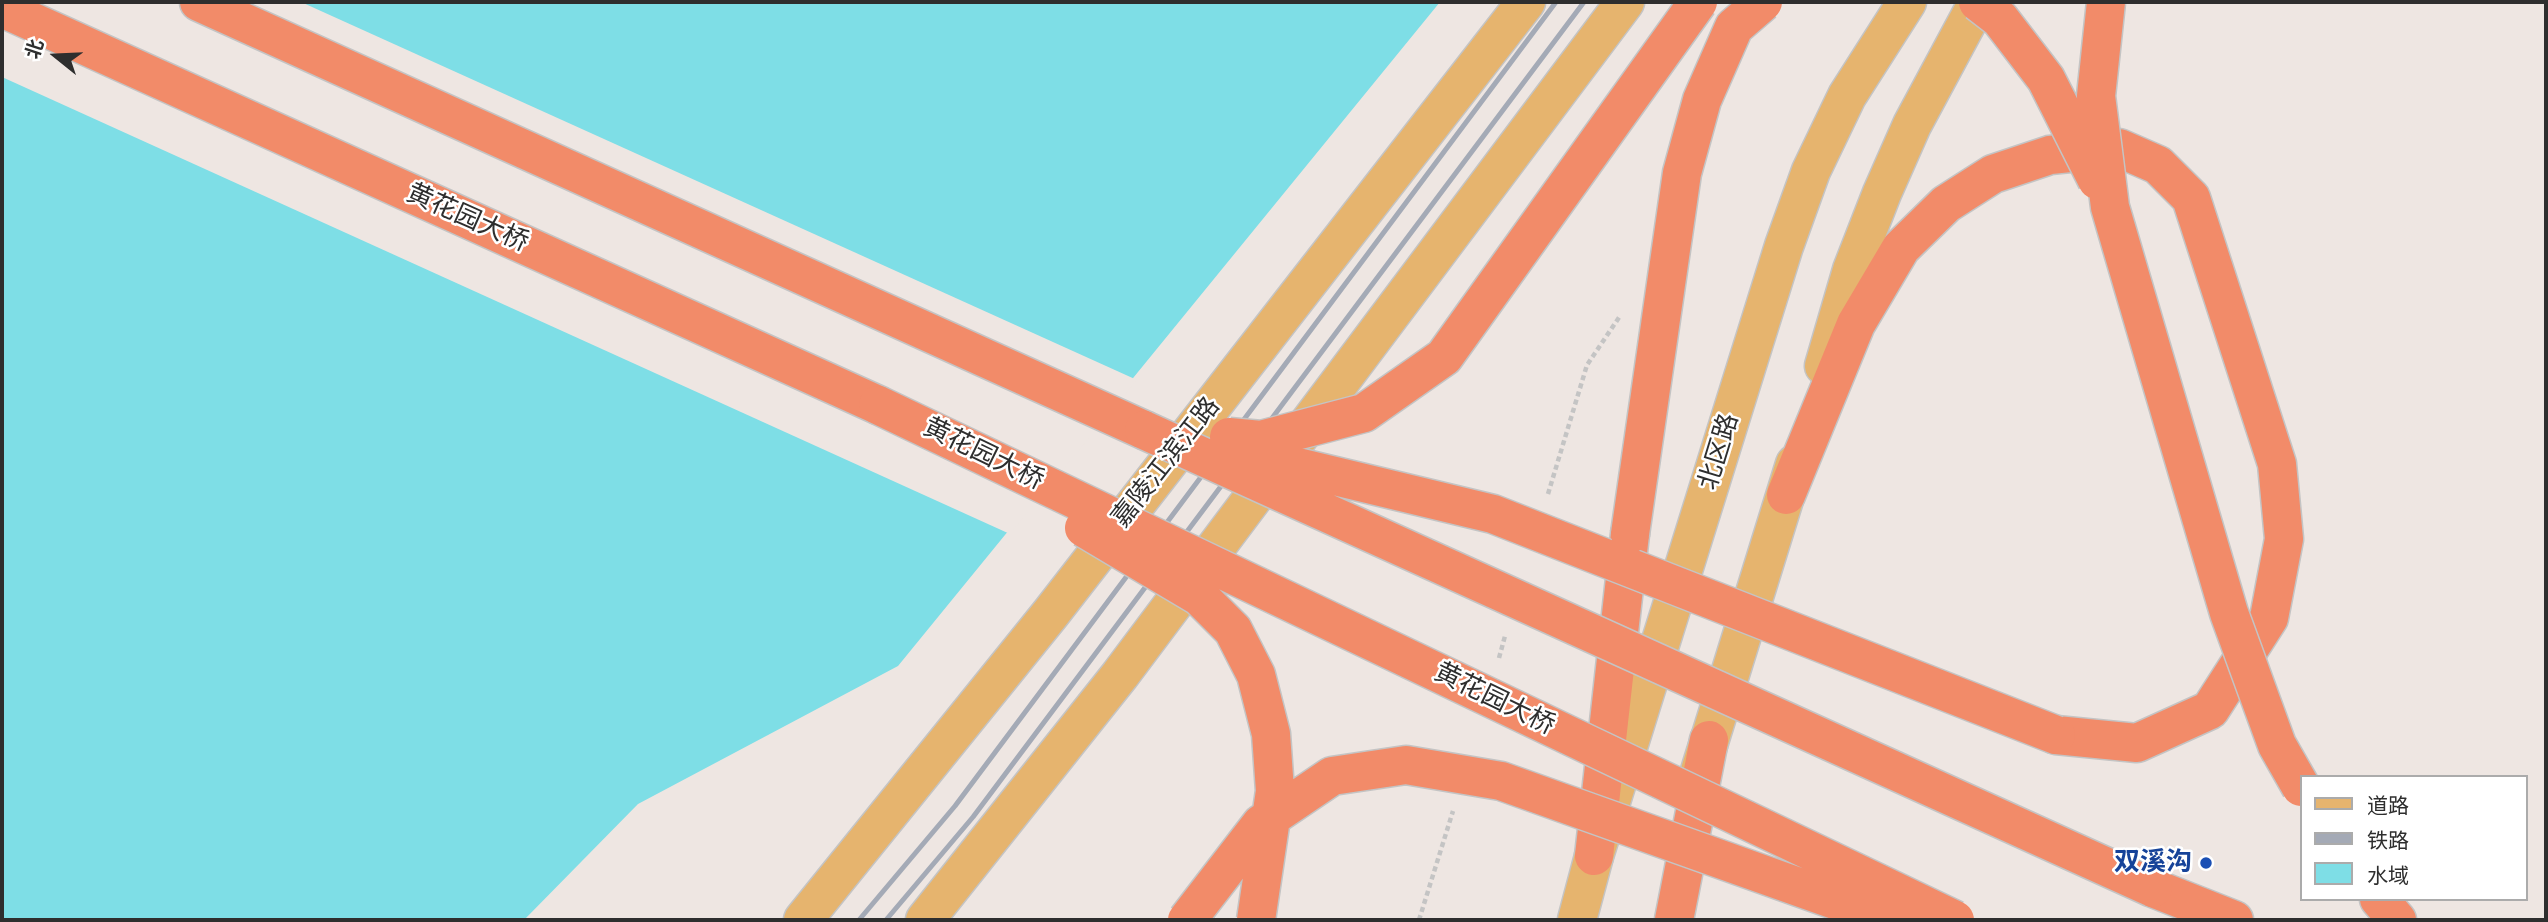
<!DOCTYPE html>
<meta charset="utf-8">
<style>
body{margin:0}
#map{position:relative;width:2548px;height:922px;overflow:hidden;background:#eee6e2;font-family:"Sofia Sans Condensed","Noto Sans SC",sans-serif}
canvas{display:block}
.frame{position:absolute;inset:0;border:4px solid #2e2e2e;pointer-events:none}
.legend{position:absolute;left:2300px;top:775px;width:228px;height:126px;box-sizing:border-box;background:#fff;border:2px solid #ababab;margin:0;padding:9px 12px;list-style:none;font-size:21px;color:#2e2e2e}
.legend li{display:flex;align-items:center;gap:14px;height:35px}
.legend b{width:35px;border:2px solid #ababab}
.north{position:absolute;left:21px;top:21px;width:70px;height:70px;-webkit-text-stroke:5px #fff;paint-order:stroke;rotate:288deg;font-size:19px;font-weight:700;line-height:28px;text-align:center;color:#2e2e2e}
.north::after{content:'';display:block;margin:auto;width:24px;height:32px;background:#2e2e2e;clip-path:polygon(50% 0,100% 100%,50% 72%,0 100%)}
</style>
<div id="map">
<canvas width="2548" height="922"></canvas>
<div class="frame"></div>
<ul class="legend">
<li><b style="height:9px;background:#e6b46e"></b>道路</li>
<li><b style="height:9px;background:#a4aab6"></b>铁路</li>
<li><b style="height:19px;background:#7edee6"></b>水域</li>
</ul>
<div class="north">北</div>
</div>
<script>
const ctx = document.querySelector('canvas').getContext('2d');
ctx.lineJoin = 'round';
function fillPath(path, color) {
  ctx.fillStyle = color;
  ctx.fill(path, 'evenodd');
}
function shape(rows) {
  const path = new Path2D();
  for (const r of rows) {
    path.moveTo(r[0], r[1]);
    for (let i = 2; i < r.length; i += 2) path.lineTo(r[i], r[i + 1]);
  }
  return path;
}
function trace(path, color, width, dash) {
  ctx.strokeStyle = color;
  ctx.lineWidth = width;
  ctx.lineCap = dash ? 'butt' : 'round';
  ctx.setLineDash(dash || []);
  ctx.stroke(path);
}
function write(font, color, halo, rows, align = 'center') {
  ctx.font = font + ' "Sofia Sans Condensed","Noto Sans SC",sans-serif';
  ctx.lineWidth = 5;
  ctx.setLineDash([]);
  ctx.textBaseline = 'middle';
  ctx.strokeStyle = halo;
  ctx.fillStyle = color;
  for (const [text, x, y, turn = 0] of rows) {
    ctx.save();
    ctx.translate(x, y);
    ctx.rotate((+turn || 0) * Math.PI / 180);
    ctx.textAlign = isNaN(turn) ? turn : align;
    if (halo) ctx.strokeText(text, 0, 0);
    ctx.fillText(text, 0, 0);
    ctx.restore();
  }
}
const water = shape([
 [2,2,1440,2,898,666,638,804,524,920,2,920]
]);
const pier = shape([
 [2,2,301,2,1137,380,1010,534,2,77]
]);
const path = shape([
 [1548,494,1587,365,1620,316],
 [1499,658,1505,636],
 [1419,920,1453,811]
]);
const major = shape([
 [1824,366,1852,270,1882,193,1912,125,1978,2],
 [1700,771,1795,464],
 [803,920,1051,613,1526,2],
 [925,920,1120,675,1625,2],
 [1577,920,1594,856,1784,246,1811,171,1847,96,1907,2]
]);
const highway = shape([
 [199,2,1144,430],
 [2,8,878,405],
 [1786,495,1856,324,1901,248,1946,204,1993,174,2050,155,2119,148,2158,165,2191,198,2277,464,2284,539,2269,618,2210,710,2137,743,2056,735],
 [1594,856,1630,534],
 [2153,888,2234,920],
 [2379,899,2397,920],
 [1674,920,1709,740]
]);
const rail = shape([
 [859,920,955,806,1556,2],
 [886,920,973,817,1584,2]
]);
const highwayBridge = shape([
 [1978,2,2000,19,2046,79,2097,180],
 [2106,2,2096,96,2110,207,2229,613,2277,745,2301,787],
 [878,405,1955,920],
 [1144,430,2153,888],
 [1229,437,1261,440,1364,413,1444,357,1698,2],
 [1235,452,1493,514,2056,735],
 [1084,528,1200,597,1233,630,1256,675,1271,734,1275,791,1256,920],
 [1630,534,1682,173,1702,100,1734,27,1763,2],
 [1187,920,1261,824,1332,776,1406,765,1501,781,1891,920]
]);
const markers = [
 [2206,863,7,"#1a4fb4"]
];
const streetNames = [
 ["黄花园大桥",467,219,24],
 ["北区路",1720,452,-73],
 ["黄花园大桥",983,455,26],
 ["嘉陵江滨江路",1167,463,-52],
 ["黄花园大桥",1494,700,26]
];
const transitNames = [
 ["双溪沟",2192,863]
];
fillPath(water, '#7edee6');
fillPath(pier, '#eee6e2');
trace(major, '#c4c4c4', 41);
trace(highway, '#c4c4c4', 41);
trace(path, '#c4c4c4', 4.5, [5, 3.5]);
trace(major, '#e6b46e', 38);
trace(highway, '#f28b69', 38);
trace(rail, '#a4aab6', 5);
trace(highwayBridge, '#c4c4c4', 41, []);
trace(highwayBridge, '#f28b69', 38);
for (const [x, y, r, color] of markers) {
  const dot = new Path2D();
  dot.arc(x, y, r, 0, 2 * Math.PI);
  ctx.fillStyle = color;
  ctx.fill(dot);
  trace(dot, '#fff', 2.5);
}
write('26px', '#2e2e2e', '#fff', streetNames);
write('bold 26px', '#164399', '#fff', transitNames, 'right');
</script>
